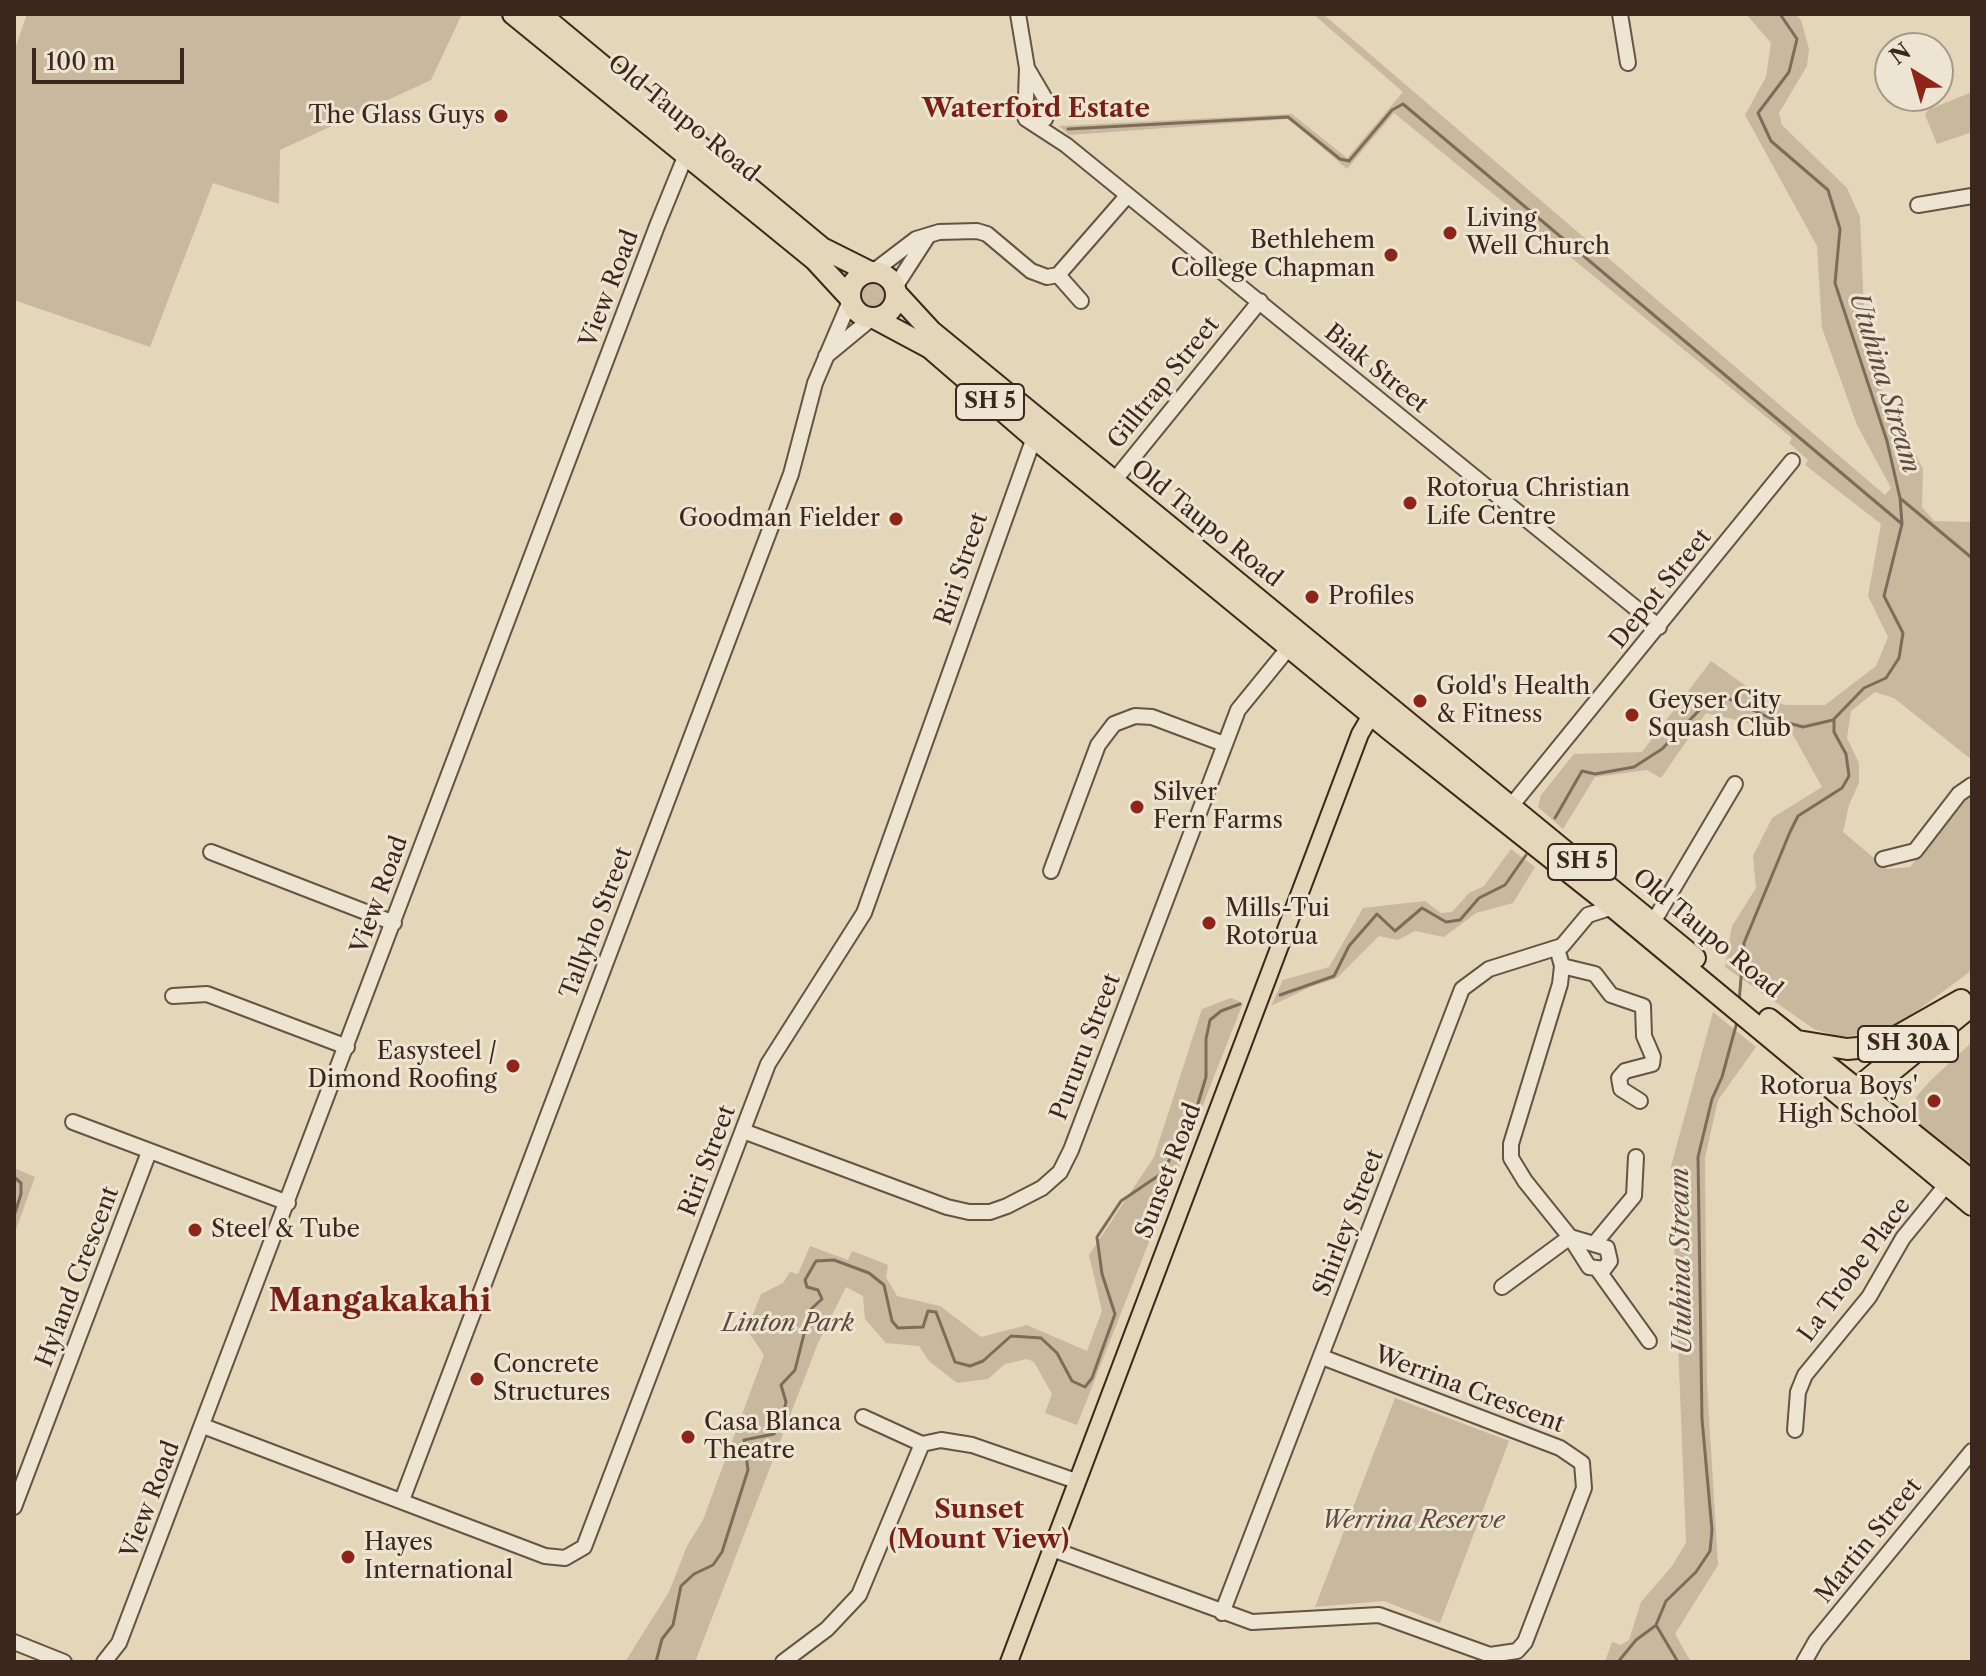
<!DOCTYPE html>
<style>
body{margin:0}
#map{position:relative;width:1986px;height:1676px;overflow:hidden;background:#e4d6b9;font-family:"Libre Caslon Text",serif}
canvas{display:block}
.frame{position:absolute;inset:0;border:16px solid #3b271d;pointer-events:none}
.north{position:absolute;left:1874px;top:32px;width:80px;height:80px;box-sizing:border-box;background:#ede4d2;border:2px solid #a6988a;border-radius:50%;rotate:323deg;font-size:22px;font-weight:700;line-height:32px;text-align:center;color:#3b271d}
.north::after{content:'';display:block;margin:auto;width:28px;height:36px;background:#8f2418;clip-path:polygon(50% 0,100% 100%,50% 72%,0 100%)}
.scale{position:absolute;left:32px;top:48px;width:152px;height:36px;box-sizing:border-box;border:4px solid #3b271d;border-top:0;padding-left:10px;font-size:24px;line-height:28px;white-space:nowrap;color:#3b271d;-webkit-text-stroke:6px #ede4d2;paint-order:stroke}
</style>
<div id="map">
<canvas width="1986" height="1676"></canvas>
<div class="frame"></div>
<div class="north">N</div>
<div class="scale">100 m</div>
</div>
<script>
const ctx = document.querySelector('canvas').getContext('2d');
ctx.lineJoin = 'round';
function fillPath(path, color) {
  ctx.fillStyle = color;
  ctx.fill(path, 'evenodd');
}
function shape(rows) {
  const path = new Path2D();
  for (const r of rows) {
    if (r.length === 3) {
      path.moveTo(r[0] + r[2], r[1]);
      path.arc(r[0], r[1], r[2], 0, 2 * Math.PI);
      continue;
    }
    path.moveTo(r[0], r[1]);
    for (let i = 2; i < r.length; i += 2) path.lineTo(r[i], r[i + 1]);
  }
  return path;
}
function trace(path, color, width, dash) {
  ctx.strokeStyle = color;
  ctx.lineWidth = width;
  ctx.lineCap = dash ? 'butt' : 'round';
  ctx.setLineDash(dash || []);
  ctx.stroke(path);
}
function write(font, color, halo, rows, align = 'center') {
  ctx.font = font + ' "Libre Caslon Text",serif';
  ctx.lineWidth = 6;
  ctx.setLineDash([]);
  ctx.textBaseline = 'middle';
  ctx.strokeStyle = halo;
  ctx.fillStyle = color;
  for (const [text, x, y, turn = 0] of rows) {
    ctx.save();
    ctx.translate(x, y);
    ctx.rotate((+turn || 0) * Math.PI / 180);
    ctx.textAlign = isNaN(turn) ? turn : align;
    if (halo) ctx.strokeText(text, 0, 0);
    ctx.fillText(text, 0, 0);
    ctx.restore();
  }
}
const green = shape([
 [27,14,462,14,431,80,280,150,279,204,213,183,150,347,14,300,14,52],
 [1313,14,1323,14,1885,495,1891,488,1857,425,1822,328,1817,246,1745,115,1766,77,1771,43,1746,14,1795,14,1801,20,1809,49,1807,66,1779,113,1782,125,1847,188,1860,217,1866,359,1923,469,1922,507,1934,521,1972,522,1972,760,1894,698,1875,692,1851,711,1847,738,1859,763,1859,783,1849,805,1843,832,1887,869,1910,867,1965,798,1972,794,1972,970,1906,1019,1876,1033,1839,1037,1814,1029,1725,967,1732,926,1756,888,1753,856,1772,818,1822,787,1792,733,1706,713,1661,778,1647,770,1595,777,1563,829,1538,807,1541,795,1574,754,1642,752,1711,661,1763,698,1785,705,1825,705,1876,666,1888,637,1868,596,1881,524,1805,465,1808,460,1789,443,1792,438,1394,113,1347,169,1289,119,1069,135,1059,126,1292,114,1347,158,1403,92],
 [1972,92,1972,132,1937,144,1925,115,1928,110],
 [872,296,18],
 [1511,849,1535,867,1513,903,1476,913,1444,937,1415,931,1398,940,1379,936,1337,978,1310,987,1271,1006,1283,980,1329,967,1363,908,1425,901,1441,913,1452,912,1469,893,1484,886],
 [1231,998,1243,1003,1077,1425,1045,1413,1052,1394,1034,1362,1027,1359,1005,1364,988,1379,957,1383,929,1361,919,1346,886,1343,865,1319,863,1296,846,1287,818,1343,695,1662,625,1662,669,1592,687,1546,703,1520,764,1355,747,1330,761,1294,783,1283,790,1272,798,1274,810,1246,848,1260,852,1251,888,1265,886,1277,897,1296,940,1306,981,1337,1027,1325,1087,1351,1102,1311,1089,1255,1154,1157,1202,1009],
 [1713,1012,1756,1047,1718,1100,1705,1158,1707,1384,1718,1565,1675,1634,1691,1662,1605,1662,1612,1642,1621,1645,1629,1640,1641,1602,1672,1566,1686,1543,1671,1166],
 [1972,1042,1972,1164,1908,1115,1917,1096,1930,1081],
 [14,1168,35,1177,14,1235],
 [1395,1398,1509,1441,1440,1623,1384,1601,1315,1607]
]);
const stream = shape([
 [1068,129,1288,117,1340,159,1349,161,1392,110,1403,104,1902,524],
 [1901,499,1972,558],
 [1555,818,1582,771,1595,774,1634,767,1662,749,1709,700,1723,696,1770,718,1803,727,1833,720],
 [1280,995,1334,976,1349,946,1377,914,1395,931,1422,908,1446,922,1460,920,1479,898,1505,885,1526,855],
 [1739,1002,1744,943,1790,832,1798,816,1842,788,1849,776,1846,754,1834,732,1834,719,1864,688,1886,678,1899,658,1903,633,1884,596,1902,524,1900,498,1887,441,1835,283,1840,229,1828,190,1771,141,1758,113,1789,72,1797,39,1780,14],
 [14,1177,21,1183,21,1194,14,1216],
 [656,1662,662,1639,673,1625,681,1586,694,1574,713,1565,722,1552,748,1470,744,1440,774,1434,781,1423,786,1402,781,1385,795,1370,810,1310,822,1299,818,1290,807,1287,805,1280,816,1261,834,1260,869,1273,884,1285,892,1321,898,1328,923,1327,928,1311,936,1312,955,1362,970,1366,983,1361,1011,1336,1041,1338,1057,1353,1072,1381,1085,1387,1092,1378,1115,1314,1102,1274,1097,1237,1121,1201,1161,1174,1193,1120,1206,1077,1206,1039,1210,1020,1221,1011,1240,1004],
 [1618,1662,1636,1640,1655,1626],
 [1678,1662,1656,1625,1666,1601,1696,1572,1710,1551,1712,1530,1702,1419,1698,1157,1712,1099,1722,1077,1737,1022]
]);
const minor = shape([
 [1018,14,1027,68,1026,98,1021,108,1026,119,1066,145,1659,627],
 [1620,14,1628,63],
 [1027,68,1050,107,1045,119,1034,122],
 [1918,205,1972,196],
 [874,271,916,239,939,232,977,231,987,234,1031,271,1047,277,1058,275,1127,196],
 [1058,275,1081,301],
 [895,287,928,236],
 [826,356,872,318],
 [1109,487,1260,301],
 [1507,811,1792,461],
 [211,852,394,923],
 [1883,859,1915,851,1959,794,1972,785],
 [1051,871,1098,745,1114,724,1135,716,1152,717,1224,744],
 [1646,925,1658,914,1735,784],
 [1562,966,1595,974,1611,995,1643,1006,1644,1036,1653,1057,1652,1064,1625,1071,1619,1078,1621,1089,1640,1101],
 [173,996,207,994,347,1047],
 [73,1122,288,1203],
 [743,1131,947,1207,969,1212,990,1212,1007,1206,1042,1188,1060,1172,1071,1150,1238,710,1295,640],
 [1595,1243,1634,1196,1636,1157],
 [1598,1270,1649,1341],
 [1502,1287,1570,1237,1607,1248,1610,1261,1604,1269,1589,1267,1570,1237,1525,1181,1511,1158,1511,1144,1560,984,1562,966,1557,948],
 [863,1417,922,1444],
 [203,1426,545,1556,565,1558,584,1547,768,1064,864,913,1036,432],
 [1795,1430,1798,1392,1805,1375,1869,1297,1903,1238,1947,1184],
 [402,1500,791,474,815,383,850,301],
 [14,1507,149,1152],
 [1052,1549,1252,1622,1379,1615,1490,1655,1517,1651,1525,1642,1584,1488,1582,1463,1560,1448,1322,1357],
 [1222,1613,1462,989,1489,969,1562,946,1588,915,1613,907],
 [14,1642,64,1662],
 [104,1662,119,1643,657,226,683,162,691,151],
 [783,1662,827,1629,859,1595,922,1444,941,1440,972,1445,1076,1481],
 [1804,1662,1816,1641,1972,1451]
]);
const major = shape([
 [1846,1095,1933,1023],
 [1856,1103,1972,1008],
 [1009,1662,1360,734,1377,705]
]);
const highway = shape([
 [513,14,815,260,850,298],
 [540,14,822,248,870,272],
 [873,295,23],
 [896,293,931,331,1695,958],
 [874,318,930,348,1033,437,1390,730,1613,907,1972,1205],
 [1769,1019,1972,1181],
 [1798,1041,1847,1049,1869,1047,1894,1038,1961,1000]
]);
const markers = [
 [501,116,8,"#8f2418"],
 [1450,233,8,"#8f2418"],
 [1391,255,8,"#8f2418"],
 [1410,503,8,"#8f2418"],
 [896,519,8,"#8f2418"],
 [1312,597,8,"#8f2418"],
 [1420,701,8,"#8f2418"],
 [1632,715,8,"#8f2418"],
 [1137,807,8,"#8f2418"],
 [1209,923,8,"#8f2418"],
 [513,1066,8,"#8f2418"],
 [1934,1101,8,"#8f2418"],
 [195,1230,8,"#8f2418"],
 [477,1379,8,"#8f2418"],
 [688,1437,8,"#8f2418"],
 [348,1557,8,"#8f2418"]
];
const shields = [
 [990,402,68],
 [1582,862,68],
 [1908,1044,100]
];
const shieldNames = [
 ["SH 5",990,402],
 ["SH 5",1582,862],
 ["SH 30A",1908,1044]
];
const poiNames = [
 ["The Glass Guys",485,116,"right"],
 ["Living",1466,219],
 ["Well Church",1466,247],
 ["Bethlehem",1375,241,"right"],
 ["College Chapman",1375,269,"right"],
 ["Rotorua Christian",1426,489],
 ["Life Centre",1426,517],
 ["Goodman Fielder",880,519,"right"],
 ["Profiles",1328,597],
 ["Gold's Health",1436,687],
 ["& Fitness",1436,715],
 ["Geyser City",1648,701],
 ["Squash Club",1648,729],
 ["Silver",1153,793],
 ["Fern Farms",1153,821],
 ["Mills-Tui",1225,909],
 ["Rotorua",1225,937],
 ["Easysteel /",497,1052,"right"],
 ["Dimond Roofing",497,1080,"right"],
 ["Rotorua Boys'",1918,1087,"right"],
 ["High School",1918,1115,"right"],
 ["Steel & Tube",211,1230],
 ["Concrete",493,1365],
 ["Structures",493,1393],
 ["Casa Blanca",704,1423],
 ["Theatre",704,1451],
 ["Hayes",364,1543],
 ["International",364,1571]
];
const streetNames = [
 ["Old Taupo Road",683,119,39],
 ["View Road",610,289,-69],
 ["Biak Street",1376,369,39],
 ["Gilltrap Street",1164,383,-51],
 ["Old Taupo Road",1206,524,39],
 ["Riri Street",962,569,-71],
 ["Depot Street",1661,589,-51],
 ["View Road",380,895,-70],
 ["Tallyho Street",597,923,-69],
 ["Old Taupo Road",1707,934,40],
 ["Pururu Street",1086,1047,-69],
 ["Riri Street",708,1161,-69],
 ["Sunset Road",1169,1171,-69],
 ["Shirley Street",1349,1223,-69],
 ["La Trobe Place",1855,1270,-54],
 ["Hyland Crescent",78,1277,-69],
 ["Werrina Crescent",1469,1390,21],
 ["View Road",151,1500,-69],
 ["Martin Street",1869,1541,-51]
];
const parkNames = [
 ["Linton Park",788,1324],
 ["Werrina Reserve",1413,1521]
];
const neighbourhoodNames = [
 ["Waterford Estate",1036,109],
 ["Sunset",979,1510],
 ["(Mount View)",979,1540]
];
const waterNames = [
 ["Utuhina Stream",1884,383,73],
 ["Utuhina Stream",1682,1261,-91]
];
const districtNames = [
 ["Mangakakahi",380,1302]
];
fillPath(green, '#c7b89e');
trace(stream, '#7e6c5b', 3);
trace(minor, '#655344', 18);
trace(major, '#3b271d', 20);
trace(highway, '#3b271d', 24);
trace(minor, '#ede4d2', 14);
trace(major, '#e4d6b9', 16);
trace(highway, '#e4d6b9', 20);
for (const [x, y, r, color] of markers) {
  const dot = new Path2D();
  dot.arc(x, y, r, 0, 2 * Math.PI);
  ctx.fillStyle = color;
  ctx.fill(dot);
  trace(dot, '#ede4d2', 3);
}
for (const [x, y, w] of shields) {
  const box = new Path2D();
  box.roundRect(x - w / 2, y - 18, w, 36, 6);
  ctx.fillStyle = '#ede4d2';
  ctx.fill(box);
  trace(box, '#3b271d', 2);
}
write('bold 22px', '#3b271d', null, shieldNames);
write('24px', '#3b271d', '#ede4d2', poiNames, 'left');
write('24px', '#3b271d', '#ede4d2', streetNames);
write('italic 24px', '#5e4b3d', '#ede4d2', parkNames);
write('bold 26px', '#7a1f14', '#ede4d2', neighbourhoodNames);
write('italic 26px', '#5d4a3c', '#ede4d2', waterNames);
write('bold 32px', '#7a1f14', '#ede4d2', districtNames);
</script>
